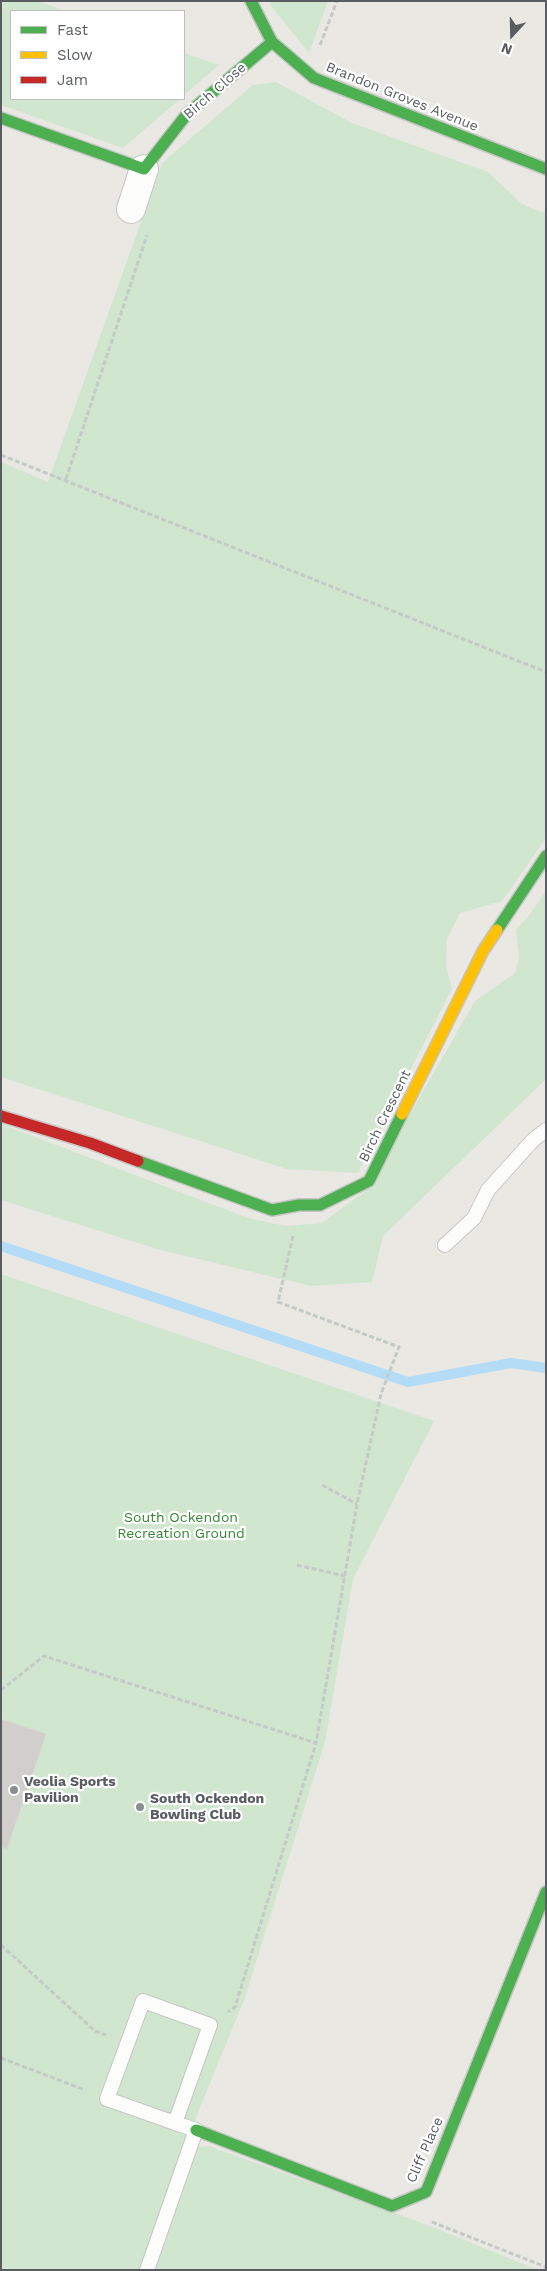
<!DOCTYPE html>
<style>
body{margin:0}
#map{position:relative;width:547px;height:2271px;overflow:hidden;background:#e9e8e3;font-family:"Work Sans",sans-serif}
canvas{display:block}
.frame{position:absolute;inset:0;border:2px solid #595d62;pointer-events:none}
.legend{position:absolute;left:10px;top:10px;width:175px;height:90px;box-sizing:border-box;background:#fff;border:1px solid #bdbec0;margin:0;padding:6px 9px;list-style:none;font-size:15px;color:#595d62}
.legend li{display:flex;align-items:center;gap:10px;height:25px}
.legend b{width:25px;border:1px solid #bdbec0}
.north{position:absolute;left:487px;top:10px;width:50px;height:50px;-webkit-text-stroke:4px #fff;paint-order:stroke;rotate:201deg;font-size:14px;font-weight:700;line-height:20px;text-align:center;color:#595d62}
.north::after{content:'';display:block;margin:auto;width:18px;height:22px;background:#595d62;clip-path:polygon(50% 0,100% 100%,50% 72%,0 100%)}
</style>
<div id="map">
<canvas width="547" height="2271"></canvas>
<div class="frame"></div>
<ul class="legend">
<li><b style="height:6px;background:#4caf50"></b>Fast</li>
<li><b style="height:6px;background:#ffc107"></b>Slow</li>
<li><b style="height:6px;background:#c62828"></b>Jam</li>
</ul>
<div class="north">N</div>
</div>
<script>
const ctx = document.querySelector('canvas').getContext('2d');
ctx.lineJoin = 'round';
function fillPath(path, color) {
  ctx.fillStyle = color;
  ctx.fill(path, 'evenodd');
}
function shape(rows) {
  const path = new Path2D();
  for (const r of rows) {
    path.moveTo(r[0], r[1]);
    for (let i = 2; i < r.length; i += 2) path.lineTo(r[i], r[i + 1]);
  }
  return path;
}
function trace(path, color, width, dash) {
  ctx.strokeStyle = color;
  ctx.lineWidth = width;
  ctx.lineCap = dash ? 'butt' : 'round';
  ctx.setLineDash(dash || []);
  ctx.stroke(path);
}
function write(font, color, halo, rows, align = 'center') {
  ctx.font = font + ' "Work Sans",sans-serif';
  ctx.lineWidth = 4.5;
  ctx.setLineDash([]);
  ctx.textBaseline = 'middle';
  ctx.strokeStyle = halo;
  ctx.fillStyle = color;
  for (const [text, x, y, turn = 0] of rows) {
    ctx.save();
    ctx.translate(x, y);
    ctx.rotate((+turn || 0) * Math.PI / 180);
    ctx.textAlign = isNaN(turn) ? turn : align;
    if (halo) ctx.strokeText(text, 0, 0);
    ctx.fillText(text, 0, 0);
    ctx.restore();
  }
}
const green = shape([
 [1,1,37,1,65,11,11,11,11,99,180,99,123,148,1,105],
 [270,1,328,1,309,53,271,6],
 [184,53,219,65,184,95],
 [276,82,352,123,488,172,522,204,540,212,546,212,546,838,502,901,460,913,447,938,446,967,452,988,358,1173,287,1169,1,1077,1,462,48,482,162,163,253,85],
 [546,891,546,1079,383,1236,372,1282,311,1286,157,1249,1,1200,1,1124,248,1218,286,1226,322,1223,376,1183,402,1128,475,1001,515,973,519,958,516,930,528,917],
 [1,1274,434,1421,353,1579,325,1742,244,2000,183,2149,209,2146,430,2226,538,2270,1,2270]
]);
const stream = shape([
 [1,1246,408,1382,511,1363,546,1368]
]);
const building = shape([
 [1,1719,46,1734,7,1849,1,1847,1,1719]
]);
const path = shape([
 [320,45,337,1],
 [1,455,546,672],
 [66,479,147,235],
 [293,1236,278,1302,399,1347,381,1394,357,1504,316,1743],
 [322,1485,357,1504],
 [297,1565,345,1576],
 [1,1690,44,1656,316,1743,235,2007,228,2012],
 [1,1945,95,2031,106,2035],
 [1,2058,85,2090],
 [432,2222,546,2267]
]);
const lane = shape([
 [445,1245,474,1218,488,1190,533,1140,546,1130],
 [147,2270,196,2130,175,2123,210,2025,143,2001,107,2099,175,2123]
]);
const street = shape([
 [131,209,144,169]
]);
const fast = shape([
 [251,1,272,42,314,78,546,169],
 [1,118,144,169,187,114,272,42],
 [497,930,546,856],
 [138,1161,272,1210,299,1205,320,1205,369,1181,402,1114],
 [196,2130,392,2206,426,2192,546,1892]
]);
const slow = shape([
 [402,1114,483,951,497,930]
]);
const jam = shape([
 [1,1116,90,1143,138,1161]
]);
const markers = [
 [14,1790,5,"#8b8e8f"],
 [140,1807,5,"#8b8e8f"]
];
const streetNames = [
 ["Birch Close",215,91,-41],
 ["Brandon Groves Avenue",402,97,22],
 ["Birch Crescent",385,1116,-64],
 ["Cliff Place",425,2150,-66]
];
const parkNames = [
 ["South Ockendon",181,1518],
 ["Recreation Ground",181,1534]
];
const poiNames = [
 ["Veolia Sports",24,1782],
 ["Pavilion",24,1798],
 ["South Ockendon",150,1799],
 ["Bowling Club",150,1815]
];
fillPath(green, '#d1e6ce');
trace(stream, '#b4dcf7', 10);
fillPath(building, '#d0cfcc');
trace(building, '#d8d7d2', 1);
trace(lane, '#c6c6c5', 16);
trace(street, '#c6c6c5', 30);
trace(fast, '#c5c5c4', 14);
trace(slow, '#c5c5c4', 14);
trace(jam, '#c5c5c4', 14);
trace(path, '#c4cac7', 3, [5, 2.5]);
trace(lane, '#fcfcfb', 14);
trace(street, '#fcfcfb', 28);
trace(fast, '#4caf50', 11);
trace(slow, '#ffc107', 11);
trace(jam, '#c62828', 11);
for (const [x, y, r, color] of markers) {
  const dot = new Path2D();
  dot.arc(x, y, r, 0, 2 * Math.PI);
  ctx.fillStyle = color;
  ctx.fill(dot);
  trace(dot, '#fff', 2);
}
write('14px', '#595d62', '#fff', streetNames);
write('14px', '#348636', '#fff', parkNames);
write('bold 14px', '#595d62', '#fff', poiNames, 'left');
</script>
